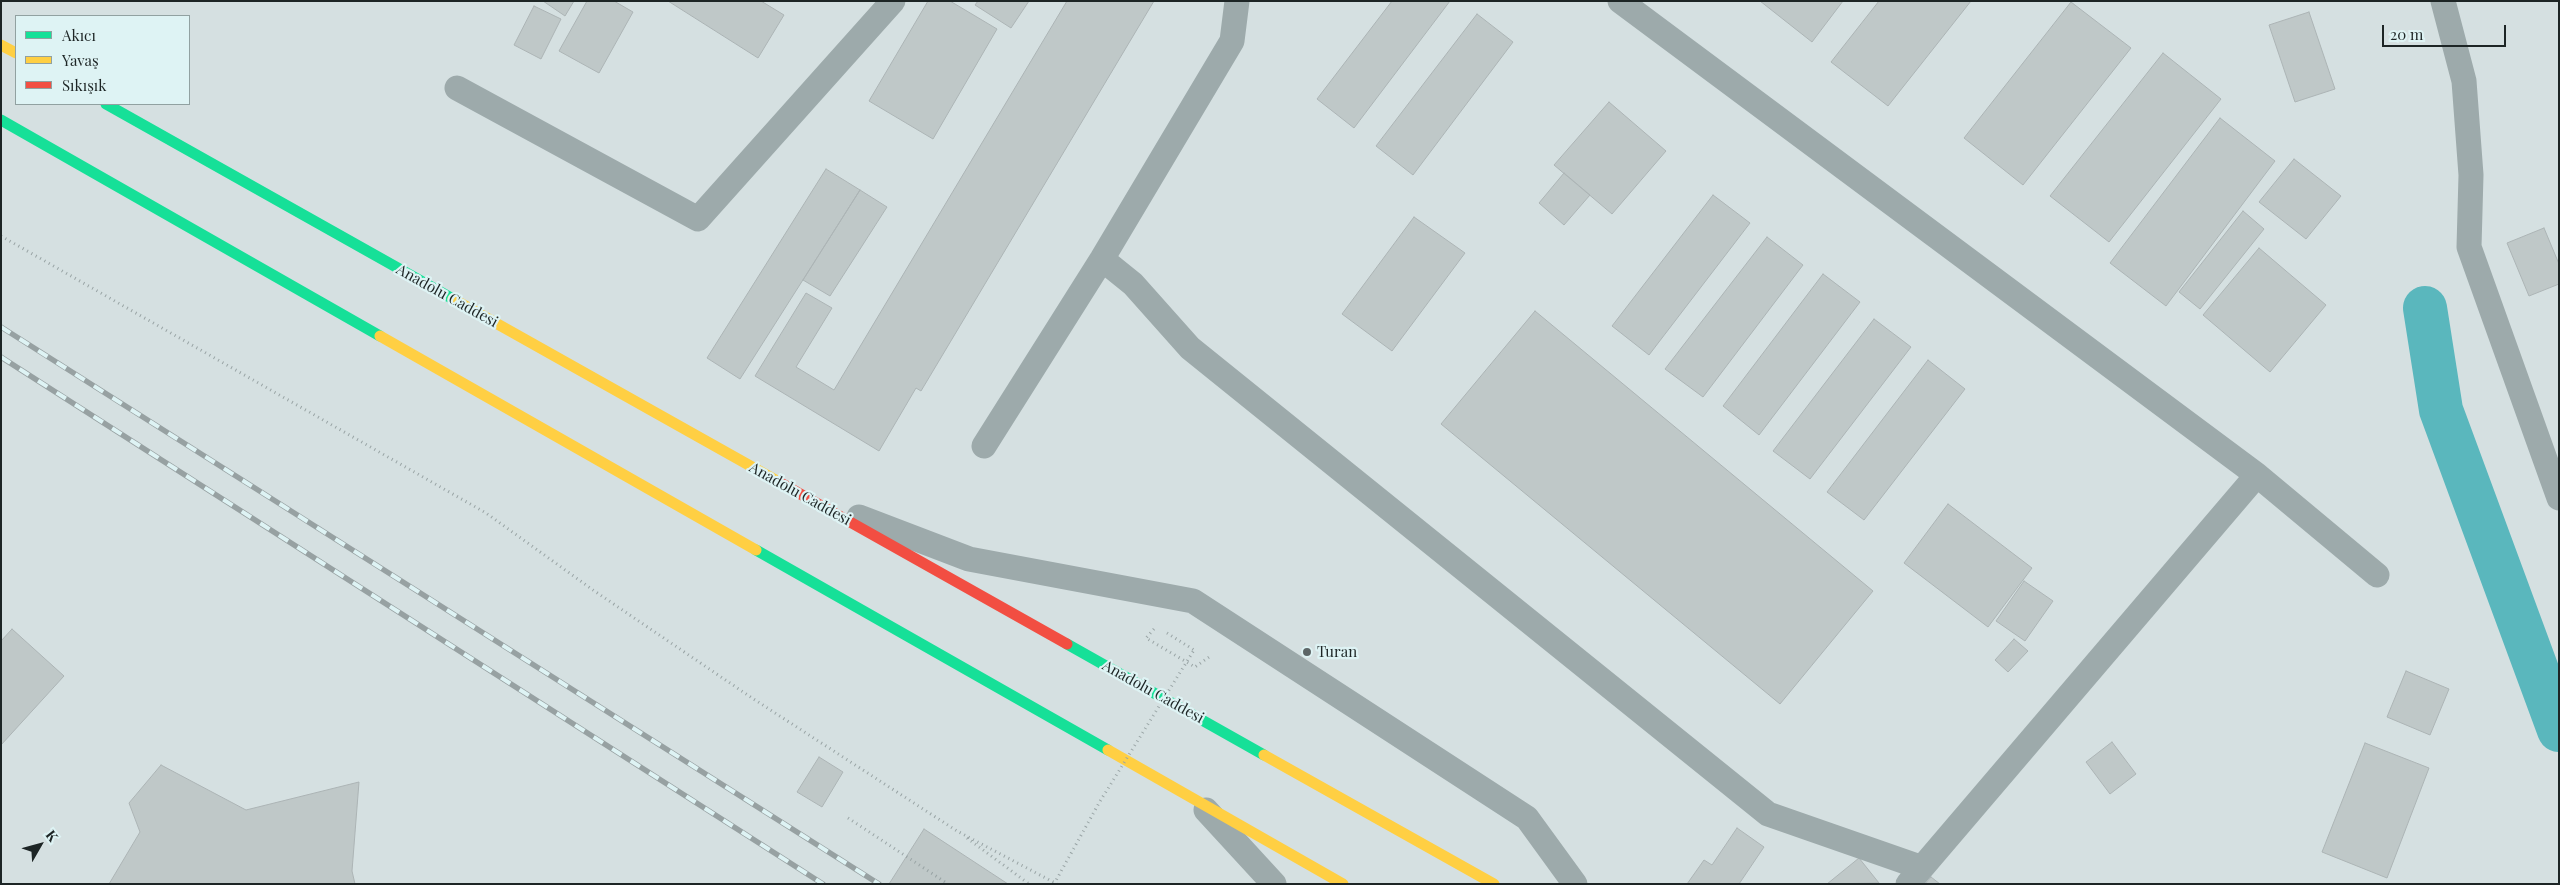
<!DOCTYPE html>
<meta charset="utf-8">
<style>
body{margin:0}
#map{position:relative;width:2560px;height:885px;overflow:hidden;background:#d5e0e1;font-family:"Playfair Display",serif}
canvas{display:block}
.frame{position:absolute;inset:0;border:2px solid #1d2525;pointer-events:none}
.legend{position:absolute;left:15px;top:15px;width:175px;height:90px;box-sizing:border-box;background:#def3f4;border:1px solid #91a1a1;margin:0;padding:6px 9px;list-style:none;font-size:15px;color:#1d2525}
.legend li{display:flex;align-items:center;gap:10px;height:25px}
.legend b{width:25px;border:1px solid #91a1a1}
.north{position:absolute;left:15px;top:820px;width:50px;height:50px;-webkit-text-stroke:4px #def3f4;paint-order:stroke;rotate:52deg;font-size:14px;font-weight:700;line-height:20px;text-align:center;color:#1d2525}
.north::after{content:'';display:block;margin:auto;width:18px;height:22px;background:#1d2525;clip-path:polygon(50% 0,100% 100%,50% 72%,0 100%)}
.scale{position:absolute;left:2382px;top:25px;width:124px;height:22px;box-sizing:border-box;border:2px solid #1d2525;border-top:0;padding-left:6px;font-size:15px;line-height:18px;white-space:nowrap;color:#1d2525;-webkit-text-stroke:4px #def3f4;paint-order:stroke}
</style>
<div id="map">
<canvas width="2560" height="885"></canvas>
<div class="frame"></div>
<ul class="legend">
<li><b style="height:6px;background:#16e098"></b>Akıcı</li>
<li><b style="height:6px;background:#ffcf43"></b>Yavaş</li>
<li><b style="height:6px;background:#f24e42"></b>Sıkışık</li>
</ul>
<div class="north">K</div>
<div class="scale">20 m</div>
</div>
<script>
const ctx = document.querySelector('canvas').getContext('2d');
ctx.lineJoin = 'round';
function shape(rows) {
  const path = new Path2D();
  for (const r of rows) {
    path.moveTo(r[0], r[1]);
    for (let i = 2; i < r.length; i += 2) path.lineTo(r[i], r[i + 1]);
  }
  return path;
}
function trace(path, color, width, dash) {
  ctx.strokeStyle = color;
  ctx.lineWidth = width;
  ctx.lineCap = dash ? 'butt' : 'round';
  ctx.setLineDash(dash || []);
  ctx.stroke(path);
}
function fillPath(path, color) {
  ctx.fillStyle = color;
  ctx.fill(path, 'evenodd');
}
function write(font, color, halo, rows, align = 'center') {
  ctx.font = font + ' "Playfair Display",serif';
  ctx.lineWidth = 4.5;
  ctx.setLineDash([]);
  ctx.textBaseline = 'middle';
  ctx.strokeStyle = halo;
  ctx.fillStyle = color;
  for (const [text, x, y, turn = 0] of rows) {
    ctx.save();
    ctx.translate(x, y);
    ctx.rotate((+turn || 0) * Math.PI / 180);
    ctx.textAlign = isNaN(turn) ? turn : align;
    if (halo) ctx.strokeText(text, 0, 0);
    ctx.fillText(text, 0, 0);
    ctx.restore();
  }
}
const canal = shape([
 [2425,308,2441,410,2559,730]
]);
const building = shape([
 [543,1,574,1,565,16,543,1],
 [587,1,614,1,633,12,599,73,559,51,587,1],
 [668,1,761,1,784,15,758,58,668,1],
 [928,1,950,1,997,29,933,139,869,101,928,1],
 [978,1,1029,1,1011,28,975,5,978,1],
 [1067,1,1154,1,921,391,916,388,879,451,755,376,806,293,832,308,796,367,834,390,1067,1],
 [1392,1,1450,1,1354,128,1317,99,1392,1],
 [1760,1,1843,1,1812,42,1760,1],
 [1879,1,1971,1,1888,106,1831,62,1879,1],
 [2071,2,2131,48,2023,185,1964,138,2071,2],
 [534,6,561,19,541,59,514,45,534,6],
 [2309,12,2335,89,2295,102,2269,25,2309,12],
 [1477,14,1513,42,1413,175,1376,146,1477,14],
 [2163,53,2221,99,2109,242,2050,196,2163,53],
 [1609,102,1666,151,1612,214,1554,165,1609,102],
 [2220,118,2275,161,2166,306,2110,263,2220,118],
 [2294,159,2341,196,2306,239,2259,202,2294,159],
 [826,169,860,190,740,379,707,358,826,169],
 [1564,173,1590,195,1564,225,1539,203,1564,173],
 [860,190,887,207,830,296,803,280,860,190],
 [1713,195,1750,223,1649,355,1612,326,1713,195],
 [2243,211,2264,229,2200,309,2179,292,2243,211],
 [1414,217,1465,253,1392,351,1342,314,1414,217],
 [2544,228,2559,264,2559,284,2529,296,2507,243,2544,228],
 [1767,237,1803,265,1703,397,1665,369,1767,237],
 [2259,248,2326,305,2270,372,2203,315,2259,248],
 [1823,274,1860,302,1759,435,1723,406,1823,274],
 [1535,311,1873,591,1780,704,1441,424,1535,311],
 [1874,319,1911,347,1810,479,1773,451,1874,319],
 [1928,360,1965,389,1864,520,1827,492,1928,360],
 [1948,504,2032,568,1988,627,1904,563,1948,504],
 [2024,581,2053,601,2025,641,1996,621,2024,581],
 [12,629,64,676,1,745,1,641,12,629],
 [2014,639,2028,651,2008,672,1995,660,2014,639],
 [2406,671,2449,689,2430,735,2387,717,2406,671],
 [2112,742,2136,774,2110,794,2086,762,2112,742],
 [2365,743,2429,768,2387,878,2322,852,2365,743],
 [819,757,843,772,822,807,797,792,819,757],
 [161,765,246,810,359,782,352,871,355,884,109,884,140,832,129,803,161,765],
 [1737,828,1764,847,1739,884,1687,884,1704,860,1712,865,1737,828],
 [924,829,1008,884,889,884,924,829],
 [1859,858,1879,883,1827,884,1859,858],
 [1931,877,1940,884,1925,884,1931,877]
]);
const path = shape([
 [1,236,486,513,593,590,752,698,957,831,1057,884],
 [1154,629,1146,638,1195,667,1212,655],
 [1167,633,1194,650],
 [848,818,948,884],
 [967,838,1029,884]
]);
const lane = shape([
 [1620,1,2257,475],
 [2443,1,2464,81,2471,175,2469,247,2559,498],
 [457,88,698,219,893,1],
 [1102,259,1133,284,1190,348,1768,814,1920,867],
 [984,446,1102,259,1232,41,1237,1],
 [859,517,969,559,1193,601,1527,818,1575,884],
 [1206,810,1274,884],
 [1908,884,2257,475,2377,575]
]);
const fast = shape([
 [106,104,453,299],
 [1,120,380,336],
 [756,550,1108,750],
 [1067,644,1264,755]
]);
const slow = shape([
 [1,45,16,53],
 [453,299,779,482],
 [380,336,756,550],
 [1108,750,1343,884],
 [1264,755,1494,884]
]);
const jam = shape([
 [779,482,1067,644]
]);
const rail = shape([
 [1,327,879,884],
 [1,357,823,884]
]);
const pathBridge = shape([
 [1054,884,1099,803,1194,650]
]);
const markers = [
 [1307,652,5,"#5d6667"]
];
const streetNames = [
 ["Anadolu Caddesi",447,296,29],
 ["Anadolu Caddesi",800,494,29],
 ["Anadolu Caddesi",1153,692,29]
];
const poiNames = [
 ["Turan",1317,652]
];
trace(canal, '#5ab7bd', 44);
fillPath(building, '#bfc8c8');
trace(building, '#acb4b5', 1);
trace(path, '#99a4a5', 3, [1, 4]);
trace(lane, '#9daaab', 25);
trace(fast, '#16e098', 11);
trace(slow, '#ffcf43', 11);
trace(jam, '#f24e42', 11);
trace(rail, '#97a1a2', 5.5);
trace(rail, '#def3f4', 4, [11]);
trace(pathBridge, '#99a4a5', 3, [1, 4]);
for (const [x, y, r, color] of markers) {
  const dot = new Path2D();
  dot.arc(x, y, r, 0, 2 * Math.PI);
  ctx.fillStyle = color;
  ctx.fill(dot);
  trace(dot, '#def3f4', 2);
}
write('15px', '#1d2525', '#def3f4', streetNames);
write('15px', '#1d2525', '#def3f4', poiNames, 'left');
</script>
